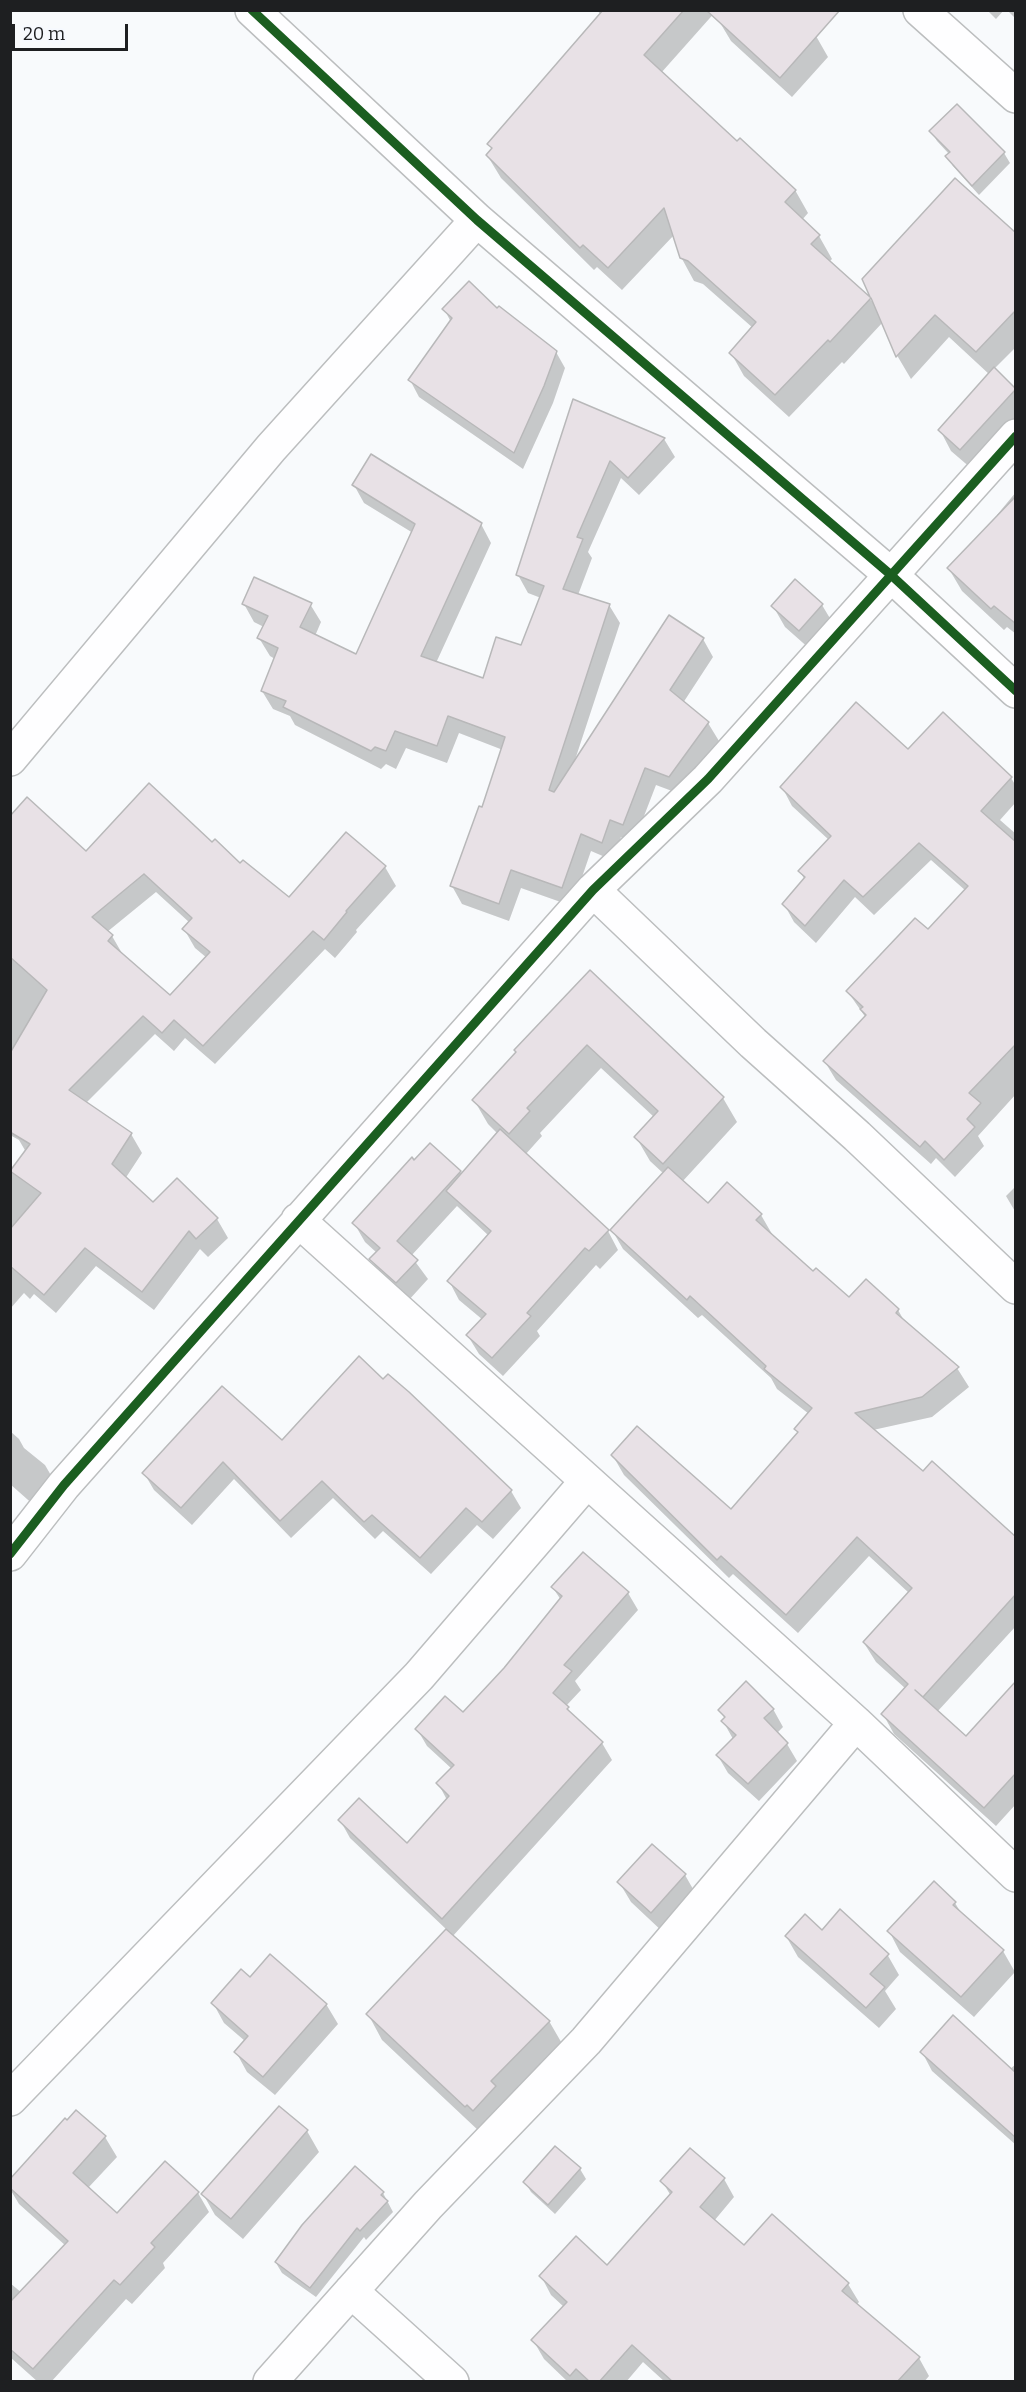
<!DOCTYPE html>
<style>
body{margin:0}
#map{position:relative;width:1026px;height:2392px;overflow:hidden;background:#f8fafc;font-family:Bitter,serif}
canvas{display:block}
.frame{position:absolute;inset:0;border:12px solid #1e1f21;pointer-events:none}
.scale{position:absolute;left:12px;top:24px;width:116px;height:27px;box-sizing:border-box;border:3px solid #1e1f21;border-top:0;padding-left:8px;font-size:18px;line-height:21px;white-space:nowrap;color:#1e1f21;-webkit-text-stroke:4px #f6f9fe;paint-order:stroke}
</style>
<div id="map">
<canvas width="1026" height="2392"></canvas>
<div class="frame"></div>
<div class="scale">20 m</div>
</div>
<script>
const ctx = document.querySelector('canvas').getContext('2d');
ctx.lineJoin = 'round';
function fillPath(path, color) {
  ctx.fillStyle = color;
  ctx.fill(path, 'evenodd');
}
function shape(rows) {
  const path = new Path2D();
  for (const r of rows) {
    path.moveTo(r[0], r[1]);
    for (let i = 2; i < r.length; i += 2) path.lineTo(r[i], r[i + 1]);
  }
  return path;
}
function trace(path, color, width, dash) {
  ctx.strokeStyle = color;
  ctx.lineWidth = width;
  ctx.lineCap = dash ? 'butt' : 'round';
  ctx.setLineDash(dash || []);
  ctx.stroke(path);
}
const shadow = shape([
 [597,10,717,10,661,73,737,143,795,190,808,213,802,220,819,236,832,259,829,262,874,303,1016,235,1016,347,994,369,1016,389,1016,422,972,469,951,451,940,430,990,375,949,337,911,379,898,357,883,322,844,364,842,362,789,417,744,376,731,353,753,328,703,284,694,281,681,257,674,235,622,290,597,267,594,270,501,178,487,155,492,149,489,144,601,15],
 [987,10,1004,10,996,19],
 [1007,10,1016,10,1016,19],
 [719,21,816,36,828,57,792,97,731,41],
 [931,131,1004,153,1010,163,979,195,953,166,947,156,949,154,937,141],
 [444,309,497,310,556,352,565,368,553,403,523,469,419,397,410,380,451,322],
 [574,401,664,439,675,457,639,495,621,478,588,552,592,558,578,595,609,605,620,623,574,763,703,639,713,657,683,703,708,723,719,741,680,794,656,785,634,842,621,837,612,860,591,851,572,906,521,888,509,921,462,904,452,886,483,809,503,750,459,733,447,763,406,748,396,769,386,764,381,769,295,725,290,716,273,709,262,691,275,659,270,656,259,638,264,627,254,622,244,604,310,604,321,622,315,636,357,656,413,533,364,503,354,485,481,524,491,543,436,663,484,680,522,647,541,598,528,593,518,575],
 [1016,492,1016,634,1007,627,1004,630,962,591,949,569,998,517,997,515],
 [822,605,834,625,811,650,785,627,773,606],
 [908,752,1011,778,1016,786,1016,802,1000,820,1016,834,1016,1094,978,1136,984,1146,955,1177,936,1158,931,1164,836,1080,825,1062,866,1018,848,992,928,932,966,891,931,860,874,915,855,897,816,943,794,922,784,904,805,880,800,872,829,840,792,806,782,787],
 [10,821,86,853,212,844,289,899,385,867,396,886,356,930,357,932,335,958,325,949,215,1064,185,1038,174,1051,155,1034,86,1103,131,1134,142,1153,125,1179,153,1204,217,1219,228,1238,208,1257,200,1249,154,1310,96,1266,56,1313,34,1294,30,1299,24,1293,10,1309,10,1173,26,1152,19,1140,10,1135],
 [156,892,190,923,184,929,195,948,207,958,170,997,123,955,112,936,107,932],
 [590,972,723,1098,737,1122,682,1182,708,1205,761,1215,772,1234,771,1236,813,1273,849,1300,898,1310,906,1324,957,1368,969,1387,932,1417,873,1430,923,1473,1012,1536,1016,1532,1016,1626,937,1712,966,1738,1016,1706,1016,1804,996,1826,894,1734,883,1714,906,1689,876,1662,864,1643,909,1593,869,1556,798,1633,733,1574,729,1578,624,1475,613,1456,732,1511,798,1434,796,1429,809,1414,777,1389,771,1378,702,1315,698,1318,623,1249,612,1230,664,1174,650,1161,636,1137,654,1117,601,1068,540,1133,542,1136,525,1155,608,1231,618,1250,600,1269,596,1265,537,1331,540,1336,503,1376,479,1354,468,1336,483,1320,459,1300,449,1281,489,1236,457,1206,411,1256,428,1279,408,1301,382,1278,371,1259,377,1253,365,1242,354,1223,415,1162,460,1172,462,1175,498,1134,488,1124,474,1100],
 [1016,1186,1016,1213,1006,1196],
 [383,1381,511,1491,521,1508,493,1539,477,1525,431,1574,383,1531,375,1539,333,1498,291,1538,234,1479,192,1525,154,1490,144,1473,282,1443],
 [10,1431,19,1439,24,1448,45,1465,56,1484,36,1507,10,1484],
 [553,1588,628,1593,638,1610,575,1681,581,1690,566,1706,573,1717,602,1743,612,1760,452,1937,549,2021,564,2047,480,2132,382,2040,368,2014,447,1930,350,1838,340,1820,407,1845,447,1800,438,1783,452,1769,427,1746,417,1729,464,1715,505,1669,561,1600],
 [773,1709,783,1727,777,1733,787,1744,797,1761,759,1801,728,1773,718,1756,733,1739,723,1721,725,1719,720,1710],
 [652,1846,685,1875,697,1896,664,1933,631,1902,619,1882],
 [934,1883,955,1903,963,1916,1003,1951,1015,1972,974,2017,900,1952,889,1931],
 [822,1932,887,1954,899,1975,885,1991,896,2009,879,2028,798,1957,786,1936],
 [250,1979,326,2004,338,2024,275,2095,247,2072,236,2052,245,2041,224,2023,213,2003],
 [922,2052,1010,2069,1016,2064,1016,2145,932,2071],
 [76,2112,105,2137,117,2157,88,2188,117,2215,198,2193,209,2212,163,2263,165,2268,132,2304,126,2299,51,2382,38,2382,10,2357,10,2283,22,2293,66,2246,19,2204,10,2189,10,2181],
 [307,2131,319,2152,243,2239,215,2215,203,2194],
 [580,2169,586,2179,555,2214,531,2192,525,2182],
 [724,2179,734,2197,714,2221,744,2247,848,2284,859,2302,856,2305,919,2358,929,2376,924,2382,665,2382,643,2362,626,2382,568,2382,544,2359,533,2340,564,2307,551,2295,541,2276,607,2267,671,2196,662,2181],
 [383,2193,393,2212,366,2240,364,2237,316,2297,282,2273,276,2263]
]);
const building = shape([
 [603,10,684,10,644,55,737,141,740,138,796,190,785,202,820,235,811,244,870,297,862,279,955,178,1016,233,1016,310,976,352,935,315,896,357,871,298,830,342,828,340,775,395,729,353,756,322,688,261,680,258,664,208,608,268,583,245,580,248,486,155,492,148,487,144,603,10],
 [706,10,840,10,780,78,706,10],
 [957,104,1005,152,972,186,945,156,950,152,929,131,957,104],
 [469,281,497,308,499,306,557,351,544,386,514,453,408,380,452,318,442,309,469,281],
 [994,367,1016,389,960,450,938,430,994,367],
 [573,399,665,438,628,478,610,461,577,537,583,539,563,589,610,604,549,790,554,792,669,615,704,638,670,690,709,722,669,777,645,768,623,825,610,820,602,843,581,834,562,888,511,870,499,904,450,886,479,806,482,807,505,737,448,716,437,746,395,731,386,751,375,747,371,751,283,707,286,701,261,691,278,648,257,638,268,616,242,604,254,577,312,603,300,627,356,654,415,524,352,485,371,454,482,523,421,656,483,678,496,637,521,645,544,586,516,575,573,399],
 [1016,496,1016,624,994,606,991,609,947,568,1016,496],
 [795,579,823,604,799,631,771,606,795,579],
 [856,702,908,749,943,712,1012,777,981,811,1016,842,1016,1044,969,1093,981,1103,967,1119,975,1127,944,1160,925,1141,920,1147,823,1061,866,1015,860,1009,863,1007,846,991,915,918,928,929,968,886,919,843,863,897,844,880,805,926,782,904,805,877,798,871,831,836,780,787,856,702],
 [149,783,212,842,215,839,240,863,243,860,289,897,346,832,386,866,346,911,347,912,324,940,313,931,203,1046,174,1020,162,1033,143,1016,69,1090,132,1133,112,1164,153,1202,177,1178,218,1218,196,1239,189,1231,142,1292,85,1248,44,1295,10,1266,10,1229,41,1193,10,1171,30,1144,10,1132,10,1053,47,990,10,957,10,816,27,797,86,851,149,783],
 [144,874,192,918,182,929,210,952,170,995,108,941,113,935,92,917,144,874],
 [590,970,724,1097,663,1164,634,1137,658,1111,587,1045,527,1108,530,1111,509,1134,472,1100,516,1052,514,1050,590,970],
 [500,1129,609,1230,589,1251,585,1248,527,1313,531,1316,492,1358,466,1335,486,1314,447,1281,491,1231,446,1191,500,1129],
 [430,1143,461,1171,397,1241,418,1260,396,1283,369,1259,380,1248,352,1223,412,1157,414,1160,430,1143],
 [668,1167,708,1203,727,1182,762,1214,756,1220,813,1271,816,1268,849,1297,866,1279,899,1309,896,1313,959,1367,922,1397,855,1413,923,1471,932,1461,1016,1537,1016,1594,923,1697,915,1690,966,1736,1016,1681,1016,1773,984,1808,881,1714,908,1684,863,1642,912,1588,857,1537,786,1615,721,1556,717,1560,611,1455,637,1426,731,1509,798,1432,794,1429,812,1408,764,1369,766,1366,690,1296,687,1300,610,1230,668,1167],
 [359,1356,383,1379,388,1374,409,1392,512,1490,482,1522,466,1508,420,1558,372,1515,364,1522,322,1481,280,1521,223,1462,181,1508,142,1473,222,1386,282,1440,359,1356],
 [583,1552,629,1592,564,1665,572,1671,553,1693,569,1707,567,1709,603,1742,442,1919,338,1820,359,1798,407,1843,449,1796,436,1783,454,1765,415,1729,445,1696,463,1712,504,1668,562,1596,551,1587,583,1552],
 [746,1681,774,1709,764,1718,788,1743,748,1784,716,1755,736,1735,721,1721,725,1717,718,1710,746,1681],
 [652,1844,686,1874,651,1913,617,1882,652,1844],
 [934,1881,956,1902,953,1905,1004,1950,961,1997,887,1931,934,1881],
 [840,1909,889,1954,870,1974,885,1987,866,2008,785,1936,805,1914,822,1930,840,1909],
 [446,1929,550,2021,491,2081,496,2086,473,2111,467,2105,465,2107,366,2014,446,1929],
 [270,1954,327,2004,263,2077,234,2052,248,2036,211,2003,241,1969,250,1977,270,1954],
 [953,2015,1016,2073,1016,2138,920,2052,953,2015],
 [279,2106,308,2130,231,2219,201,2194,279,2106],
 [76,2110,106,2136,73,2173,117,2213,165,2161,199,2192,151,2243,155,2247,120,2285,114,2280,33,2369,10,2349,10,2302,68,2241,10,2188,10,2179,65,2118,67,2120,76,2110],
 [555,2146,581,2168,548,2205,523,2182,555,2146],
 [690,2148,725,2178,700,2207,744,2245,772,2214,849,2283,842,2291,920,2357,897,2382,673,2382,632,2345,599,2382,590,2382,576,2369,570,2376,531,2340,567,2302,539,2276,576,2236,607,2265,672,2192,660,2181,690,2148],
 [355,2166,384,2192,381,2195,388,2201,360,2231,357,2228,310,2288,275,2262,302,2225,355,2166]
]);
const minor = shape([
 [252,10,477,220,891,575,1016,691],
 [920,10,1016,96],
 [10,759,271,448,477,220],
 [593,890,753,1043,857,1136,1016,1287],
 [298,1220,856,1723,1016,1875],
 [10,1554,64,1485,593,890,708,779,1016,436],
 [10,2099,419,1676,587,1481],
 [351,2291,452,2382],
 [270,2382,428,2205,586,2041,856,1723]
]);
const cycleway = shape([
 [252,10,477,220,891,575,1016,691],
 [10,1554,64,1485,593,890,708,779,1016,436]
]);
fillPath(shadow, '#0003');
fillPath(building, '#e8e1e6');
trace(building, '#b8b8b9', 1.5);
trace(minor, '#bcbebf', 36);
trace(minor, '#fefeff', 33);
trace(cycleway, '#1b5e20', 9);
</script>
